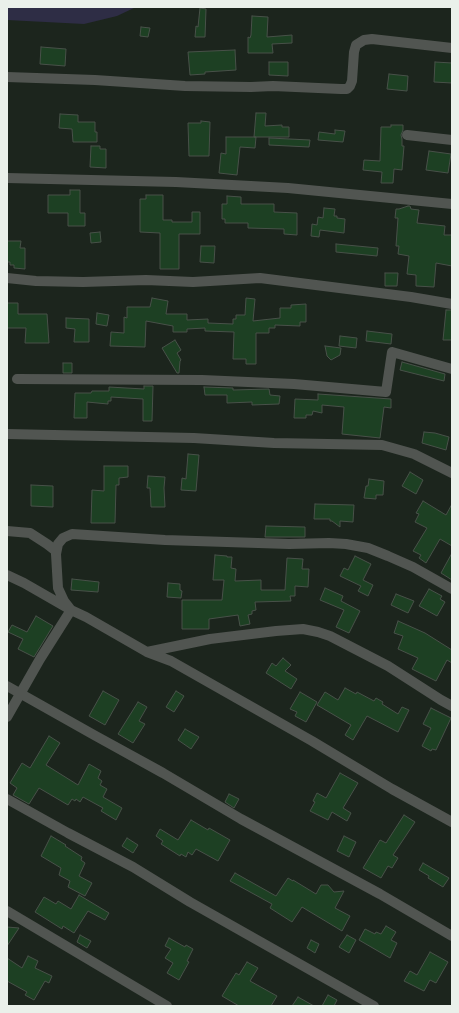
<!DOCTYPE html>
<style>
body{margin:0}
#map{position:relative;width:459px;height:1013px;overflow:hidden;background:#1c251d;font-family:Commissioner,sans-serif}
canvas{display:block}
.frame{position:absolute;inset:0;border:8px solid #eaf0ea;pointer-events:none}
</style>
<div id="map">
<canvas width="459" height="1013"></canvas>
<div class="frame"></div>
</div>
<script>
const ctx = document.querySelector('canvas').getContext('2d');
ctx.lineJoin = 'round';
function fillPath(path, color) {
  ctx.fillStyle = color;
  ctx.fill(path, 'evenodd');
}
function shape(rows) {
  const path = new Path2D();
  for (const r of rows) {
    path.moveTo(r[0], r[1]);
    for (let i = 2; i < r.length; i += 2) path.lineTo(r[i], r[i + 1]);
  }
  return path;
}
function trace(path, color, width, dash) {
  ctx.strokeStyle = color;
  ctx.lineWidth = width;
  ctx.lineCap = dash ? 'butt' : 'round';
  ctx.setLineDash(dash || []);
  ctx.stroke(path);
}
const green = shape([
 [7,7,136,7,117,16,84,24,7,20]
]);
const building = shape([
 [200,8,206,9,205,37,195,37,196,26,198,27,200,8],
 [252,16,268,17,267,37,292,35,292,43,272,44,273,53,248,53,248,37,250,38,251,35,252,16],
 [141,27,150,28,148,37,140,36,141,27],
 [41,47,66,49,65,66,40,64,41,47],
 [235,50,236,70,205,72,205,74,190,75,188,52,235,50],
 [269,62,288,62,288,76,269,75,269,62],
 [435,62,452,63,452,83,434,82,435,62],
 [389,74,408,76,407,91,387,89,389,74],
 [256,113,266,113,265,126,282,125,282,127,289,127,289,137,254,137,256,113],
 [60,114,78,115,78,122,95,122,95,132,97,132,97,142,73,142,72,129,59,128,60,114],
 [201,121,210,122,209,156,189,156,188,123,201,123,201,121],
 [391,125,403,125,403,130,401,135,402,139,402,146,404,146,402,170,394,169,393,183,381,183,382,172,363,170,364,160,380,161,381,127,391,127,391,125],
 [335,130,345,131,343,142,318,140,319,132,335,134,335,130],
 [226,137,256,137,255,148,240,147,237,175,219,173,221,153,226,154,226,137],
 [269,138,310,140,309,147,269,145,269,138],
 [91,146,100,146,100,149,106,149,106,168,90,167,91,146],
 [429,151,451,154,448,173,426,170,429,151],
 [70,190,80,190,80,213,85,213,85,226,68,226,68,213,48,213,48,195,70,195,70,190],
 [146,195,163,195,163,220,172,220,172,222,192,222,192,212,200,212,200,234,179,234,179,269,160,269,160,233,140,232,140,199,146,199,146,195],
 [227,196,241,197,241,204,274,204,274,212,297,213,297,235,284,234,284,229,248,228,248,223,225,223,225,219,222,219,222,204,227,204,227,196],
 [408,206,410,206,411,209,419,210,417,223,445,226,444,235,452,235,452,266,436,263,434,287,416,286,416,275,407,274,409,256,398,254,399,246,396,246,398,218,395,218,396,209,399,209,408,206],
 [324,208,335,209,334,216,337,216,337,218,345,219,344,233,320,230,319,237,311,236,312,224,317,225,318,217,323,218,324,208],
 [100,232,101,242,91,243,90,233,100,232],
 [7,241,21,241,20,248,25,248,25,269,14,268,14,265,10,265,10,262,7,262,7,241],
 [336,244,378,248,377,256,336,252,336,244],
 [201,246,215,246,214,263,200,262,201,246],
 [385,273,398,273,397,286,385,286,385,273],
 [152,298,168,301,166,314,187,314,187,320,208,319,208,323,233,324,233,319,236,319,236,315,245,315,246,298,255,299,253,321,280,318,280,308,291,308,291,305,306,304,306,322,300,322,300,326,275,325,275,328,269,328,269,333,256,333,256,364,246,364,246,359,233,359,234,332,205,331,205,328,187,329,187,332,173,332,173,326,146,321,145,347,110,346,111,332,124,333,124,317,127,318,127,307,150,307,152,298],
 [7,303,18,303,18,314,47,314,49,343,25,343,26,328,7,328,7,303],
 [446,310,452,310,452,340,443,340,446,310],
 [97,313,109,315,107,326,96,324,97,313],
 [66,318,89,319,89,342,74,342,75,329,66,328,66,318],
 [367,331,392,334,391,344,366,341,367,331],
 [340,336,357,338,356,348,339,346,340,336],
 [175,340,181,350,177,353,181,360,180,361,179,373,177,373,162,348,175,340],
 [325,346,341,348,340,355,331,360,327,356,325,346],
 [402,362,445,374,444,381,400,370,402,362],
 [63,363,72,363,72,373,63,373,63,363],
 [144,386,153,386,152,421,143,421,143,399,111,397,111,401,108,401,108,404,87,402,87,418,74,418,75,393,91,393,92,391,109,391,109,387,144,389,144,386],
 [204,387,233,388,233,390,269,389,270,395,280,396,279,404,252,405,252,402,227,403,227,395,205,395,204,387],
 [318,394,391,399,391,408,384,407,380,438,342,434,344,407,322,405,322,413,313,411,312,415,306,415,306,418,294,418,295,399,318,400,318,394],
 [424,432,435,433,449,437,446,450,422,443,424,432],
 [188,454,199,455,196,491,181,490,182,478,186,479,188,454],
 [104,466,128,466,128,477,119,478,119,485,116,485,115,523,91,523,92,490,104,491,104,466],
 [410,472,423,480,416,494,402,486,410,472],
 [148,476,165,477,164,488,165,507,151,507,150,488,147,488,148,476],
 [369,479,384,481,383,495,376,495,376,499,364,498,366,486,368,486,369,479],
 [31,485,53,486,53,507,31,506,31,485],
 [423,501,446,515,452,504,452,546,440,539,426,563,419,558,421,555,413,551,427,528,415,522,419,514,416,513,423,501],
 [315,504,354,505,353,522,340,521,340,527,332,521,330,521,330,519,314,519,315,504],
 [266,526,305,527,305,537,265,537,266,526],
 [452,553,452,580,441,573,452,553],
 [215,555,227,556,227,557,232,557,231,568,236,569,235,581,261,580,261,590,285,590,287,558,303,559,302,569,309,569,308,587,295,586,295,596,290,596,291,601,255,602,256,610,252,611,252,614,248,615,250,624,240,626,238,615,209,619,209,629,182,629,182,600,222,600,224,580,213,580,215,555],
 [355,556,371,564,363,580,373,585,368,596,358,591,361,586,340,576,344,568,348,570,355,556],
 [72,579,99,582,98,592,71,590,72,579],
 [168,583,180,584,180,590,182,591,181,598,167,597,168,583],
 [325,588,343,596,341,601,360,611,349,633,336,627,344,610,320,600,325,588],
 [429,589,442,596,440,599,445,602,437,616,419,606,429,589],
 [396,594,414,601,408,613,391,605,396,594],
 [36,616,53,626,34,657,18,649,23,639,8,632,12,625,27,632,36,616],
 [398,621,425,633,452,650,452,663,447,660,436,681,412,669,418,658,398,649,403,636,394,633,398,621],
 [283,658,291,665,285,671,297,679,291,689,266,673,272,663,276,666,283,658],
 [345,688,356,694,357,692,374,701,376,698,383,702,382,704,398,714,402,707,409,710,398,732,367,716,353,740,345,735,351,725,317,705,325,692,338,700,345,688],
 [103,691,119,700,105,725,89,716,103,691],
 [176,691,184,696,174,712,166,707,176,691],
 [300,692,317,702,306,722,295,716,297,712,290,709,300,692],
 [138,702,147,707,139,721,145,724,133,743,118,734,138,702],
 [431,708,451,718,436,750,432,749,431,751,422,746,431,728,423,724,431,708],
 [185,729,199,737,191,749,178,740,185,729],
 [49,736,60,743,46,765,78,785,89,764,101,771,98,778,102,781,100,785,107,789,103,797,122,808,116,820,101,811,103,808,83,797,80,802,76,799,75,801,72,799,68,805,39,788,29,804,13,795,17,788,10,783,22,763,30,768,49,736],
 [340,773,358,783,343,808,351,813,347,821,332,812,328,820,310,811,315,802,313,801,317,793,326,798,340,773],
 [229,794,239,799,234,808,225,802,229,794],
 [404,815,415,822,393,855,398,858,392,868,388,866,381,878,363,868,380,840,386,843,404,815],
 [191,820,208,830,209,828,230,840,218,861,196,849,192,855,188,852,186,857,181,854,180,856,161,844,163,841,156,836,160,829,178,840,191,820],
 [51,836,66,845,65,846,82,857,81,860,85,863,79,876,92,883,85,896,68,887,70,881,59,875,61,868,41,856,51,836],
 [344,836,356,842,349,857,337,851,344,836],
 [127,838,138,845,133,853,122,846,127,838],
 [423,863,449,878,443,887,428,878,429,876,419,870,423,863],
 [235,873,276,896,288,878,293,881,293,880,316,894,321,885,328,885,334,892,344,891,335,908,350,916,342,931,302,907,292,922,270,908,272,904,230,881,235,873],
 [79,895,109,913,105,920,88,911,74,933,63,926,62,929,35,912,44,897,56,904,58,901,71,909,79,895],
 [386,926,396,932,391,940,397,943,390,958,359,940,365,929,375,934,376,932,381,934,386,926],
 [7,927,19,928,7,946,7,927],
 [80,935,91,941,87,948,77,942,80,935],
 [347,935,356,940,349,953,339,947,347,935],
 [169,938,185,947,186,945,193,949,187,961,189,962,179,980,167,973,173,963,165,958,171,949,165,946,169,938],
 [311,940,319,944,315,953,307,948,311,940],
 [430,952,448,962,436,983,430,980,424,991,404,981,410,971,417,975,430,952],
 [28,956,38,961,35,968,52,976,49,983,45,981,34,1000,25,995,27,992,7,981,7,958,22,968,28,956],
 [247,962,258,968,250,981,277,996,271,1006,239,1006,222,996,236,973,239,975,247,962],
 [328,995,337,1000,334,1006,322,1006,328,995],
 [298,997,314,1006,292,1006,298,997]
]);
const street = shape([
 [7,77,95,80,185,86,251,87,273,86,341,89,347,89,350,86,352,81,354,52,356,45,364,40,372,39,452,48],
 [407,135,452,140],
 [7,178,176,182,288,188,452,204],
 [7,278,36,281,83,282,146,280,193,282,260,278,411,297,452,304],
 [17,379,202,380,294,384,386,392,392,352,452,369],
 [7,434,194,438,274,443,382,445,414,454,452,473],
 [7,531,30,533,47,544,56,551,56,554],
 [7,575,24,583,71,610,86,617,147,652,171,661,312,741,392,789,452,822],
 [147,652,210,639,276,631,303,629,318,632,330,636,388,666,441,700,452,706],
 [7,686,94,735,163,773,241,819,380,894,452,936],
 [7,717,40,659,71,610,64,601,58,588,56,554,58,544,63,538,72,534,165,540,289,544,329,543,346,544,368,548,388,556,413,567,452,589],
 [7,799,68,833,133,867,190,902,374,1006],
 [7,911,167,1006]
]);
fillPath(green, '#2e2d45');
fillPath(building, '#1d4023');
trace(building, '#485149', 1);
trace(street, '#515551', 10);
</script>
